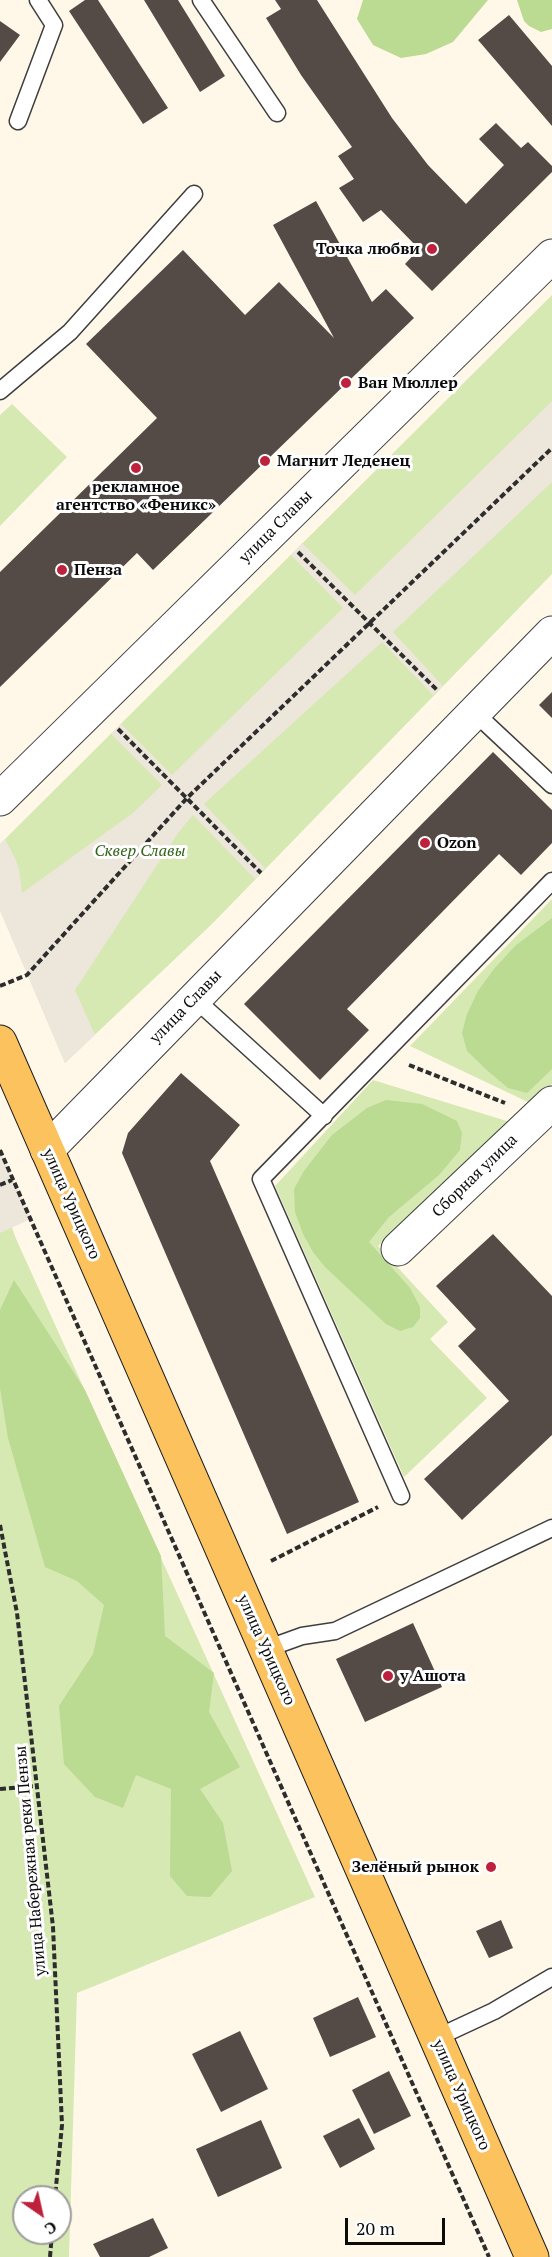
<!DOCTYPE html>
<meta charset="utf-8">
<style>
body{margin:0}
#map{position:relative;width:552px;height:2257px;overflow:hidden;background:#fff8e9;font-family:"PT Serif",serif}
canvas{display:block}
.north{position:absolute;left:12px;top:2185px;width:60px;height:60px;box-sizing:border-box;background:#fff;border:2px solid #9d9d9d;border-radius:50%;rotate:146deg;font-size:16px;font-weight:700;line-height:24px;text-align:center;color:#0b0b0b}
.north::after{content:'';display:block;margin:auto;width:21px;height:27px;background:#bd213b;clip-path:polygon(50% 0,100% 100%,50% 72%,0 100%)}
.scale{position:absolute;left:345px;top:2218px;width:100px;height:27px;box-sizing:border-box;border:3px solid #0b0b0b;border-top:0;padding-left:8px;font-size:18px;line-height:21px;white-space:nowrap;color:#0b0b0b;-webkit-text-stroke:4px #fff;paint-order:stroke}
</style>
<div id="map">
<canvas width="552" height="2257"></canvas>
<div class="north">С</div>
<div class="scale">20 m</div>
</div>
<script>
const ctx = document.querySelector('canvas').getContext('2d');
ctx.lineJoin = 'round';
function fillPath(path, color) {
  ctx.fillStyle = color;
  ctx.fill(path, 'evenodd');
}
function shape(rows) {
  const path = new Path2D();
  for (const r of rows) {
    path.moveTo(r[0], r[1]);
    for (let i = 2; i < r.length; i += 2) path.lineTo(r[i], r[i + 1]);
  }
  return path;
}
function trace(path, color, width, dash) {
  ctx.strokeStyle = color;
  ctx.lineWidth = width;
  ctx.lineCap = dash ? 'butt' : 'round';
  ctx.setLineDash(dash || []);
  ctx.stroke(path);
}
function write(font, color, halo, rows, align = 'center') {
  ctx.font = font + ' "PT Serif",serif';
  ctx.lineWidth = 6;
  ctx.setLineDash([]);
  ctx.textBaseline = 'middle';
  ctx.strokeStyle = halo;
  ctx.fillStyle = color;
  for (const [text, x, y, turn = 0] of rows) {
    ctx.save();
    ctx.translate(x, y);
    ctx.rotate((+turn || 0) * Math.PI / 180);
    ctx.textAlign = isNaN(turn) ? turn : align;
    if (halo) ctx.strokeText(text, 0, 0);
    ctx.fillText(text, 0, 0);
    ctx.restore();
  }
}
const green = shape([
 [552,295,552,574,213,923,65,1063,0,909,0,844],
 [12,404,67,457,0,526,0,415],
 [552,899,552,1084,532,1104,410,1046],
 [373,1080,510,1122,378,1246,448,1322,430,1339,487,1398,404,1477,275,1186],
 [0,1196,17,1241,315,1897,77,1993,69,2257,0,2257],
 [24,2197,60,2197,60,2233,24,2233]
]);
const forest = shape([
 [363,0,488,0,453,42,426,54,401,58,373,45,357,19],
 [517,0,552,0,552,29,541,32,529,26,524,21],
 [552,918,552,1069,527,1093,508,1088,489,1072,467,1051,462,1033,467,1014,478,991,494,969,515,946],
 [386,1100,422,1104,457,1121,462,1133,460,1150,439,1175,389,1217,369,1242,410,1288,420,1307,420,1318,413,1327,400,1331,386,1324,325,1267,313,1252,303,1234,295,1212,294,1189,304,1171,332,1135,367,1108],
 [14,1280,85,1390,161,1556,165,1636,214,1673,209,1712,240,1767,200,1789,223,1823,232,1871,210,1897,187,1896,170,1876,171,1789,136,1775,123,1808,95,1797,64,1764,59,1706,93,1654,104,1605,77,1581,45,1567,8,1438,0,1388,0,1310]
]);
const plaza = shape([
 [552,401,552,482,393,632,443,686,433,695,382,642,204,804,265,868,255,879,193,815,178,833,75,990,95,1035,65,1063,0,911,0,844,5,839,15,858,19,869,22,893,133,813,162,785,111,734,121,724,172,775,343,608,291,555,302,543,355,595],
 [0,1150,31,1219,0,1233]
]);
const building = shape([
 [85,0,98,0,168,108,143,124,69,11],
 [144,0,178,0,225,76,200,92],
 [275,0,317,0,392,118,428,165,466,204,504,165,479,139,496,123,521,148,528,142,552,166,552,172,432,291,405,264,419,249,381,210,363,222,339,188,354,179,338,156,352,147,301,75,266,18,281,9],
 [509,15,552,66,552,126,478,40],
 [0,21,20,35,0,62],
 [316,201,372,302,386,289,414,318,153,570,137,553,0,687,0,572,157,418,86,344,183,250,245,315,279,282,334,338,273,225],
 [552,692,552,718,539,705],
 [493,752,552,810,552,843,521,875,499,854,347,1009,369,1030,320,1080,244,1004],
 [181,1073,240,1125,210,1161,359,1502,287,1534,122,1153,128,1133],
 [493,1234,552,1296,552,1435,462,1520,424,1479,509,1401,458,1346,476,1329,436,1286],
 [413,1623,442,1687,365,1722,336,1659],
 [501,1920,513,1948,489,1958,476,1931],
 [358,1997,376,2037,330,2057,313,2018],
 [240,2031,268,2089,221,2112,192,2054],
 [389,2071,411,2116,374,2134,352,2090],
 [359,2118,375,2149,340,2168,323,2136],
 [261,2120,282,2168,218,2197,196,2149],
 [153,2218,168,2248,149,2257,100,2257,93,2244]
]);
const path = shape([
 [298,552,438,691],
 [118,729,261,873],
 [0,986,27,975,187,798,552,448],
 [409,1065,505,1103],
 [0,1150,489,2257],
 [0,1185,12,1180],
 [0,1525,17,1613,53,1927,62,2125,55,2197],
 [271,1561,378,1507],
 [0,1789,37,1786],
 [50,2257,52,2233]
]);
const lane = shape([
 [201,0,277,113],
 [18,121,54,25,38,0],
 [0,391,70,332,194,194],
 [474,712,552,785],
 [194,998,324,1116],
 [401,1496,261,1179,552,881],
 [266,1649,302,1636,335,1631,552,1528],
 [436,2038,494,2011,552,1977]
]);
const street = shape([
 [0,799,552,256],
 [47,1150,552,633],
 [398,1249,552,1103]
]);
const primary = shape([
 [0,1042,532,2257]
]);
const markers = [
 [432,249,6,"#bd213b"],
 [346,383,6,"#bd213b"],
 [265,461,6,"#bd213b"],
 [136,468,6,"#bd213b"],
 [62,570,6,"#bd213b"],
 [425,843,6,"#bd213b"],
 [388,1676,6,"#bd213b"],
 [491,1867,6,"#bd213b"]
];
const poiNames = [
 ["Точка любви",420,249,"right"],
 ["Ван Мюллер",358,383],
 ["Магнит Леденец",277,461],
 ["рекламное",136,487,"center"],
 ["агентство «Феникс»",136,505,"center"],
 ["Пенза",74,570],
 ["Ozon",437,843],
 ["у Ашота",400,1676],
 ["Зелёный рынок",479,1867,"right"]
];
const streetNames = [
 ["улица Славы",276,527,-45],
 ["улица Славы",186,1007,-46],
 ["Сборная улица",475,1176,-44],
 ["улица Урицкого",71,1204,66],
 ["улица Урицкого",266,1650,66],
 ["улица Набережная реки Пензы",31,1861,-95],
 ["улица Урицкого",461,2095,66]
];
const parkNames = [
 ["Сквер Славы",140,851]
];
fillPath(green, '#d6e9b3');
fillPath(forest, '#bbda92');
fillPath(plaza, '#ede6da');
fillPath(building, '#544b47');
trace(lane, '#3e3e3e', 19);
trace(street, '#3e3e3e', 35);
trace(primary, '#1c1c1c', 35);
trace(path, '#2d2d2d', 4, [6, 3]);
trace(lane, '#fff', 16);
trace(street, '#fff', 33);
trace(primary, '#fbc25d', 33);
for (const [x, y, r, color] of markers) {
  const dot = new Path2D();
  dot.arc(x, y, r, 0, 2 * Math.PI);
  ctx.fillStyle = color;
  ctx.fill(dot);
  trace(dot, '#fff', 2);
}
write('bold 16px', '#0b0b0b', '#fff', poiNames, 'left');
write('16px', '#0b0b0b', '#fff', streetNames);
write('italic 16px', '#33631b', '#fff', parkNames);
</script>
